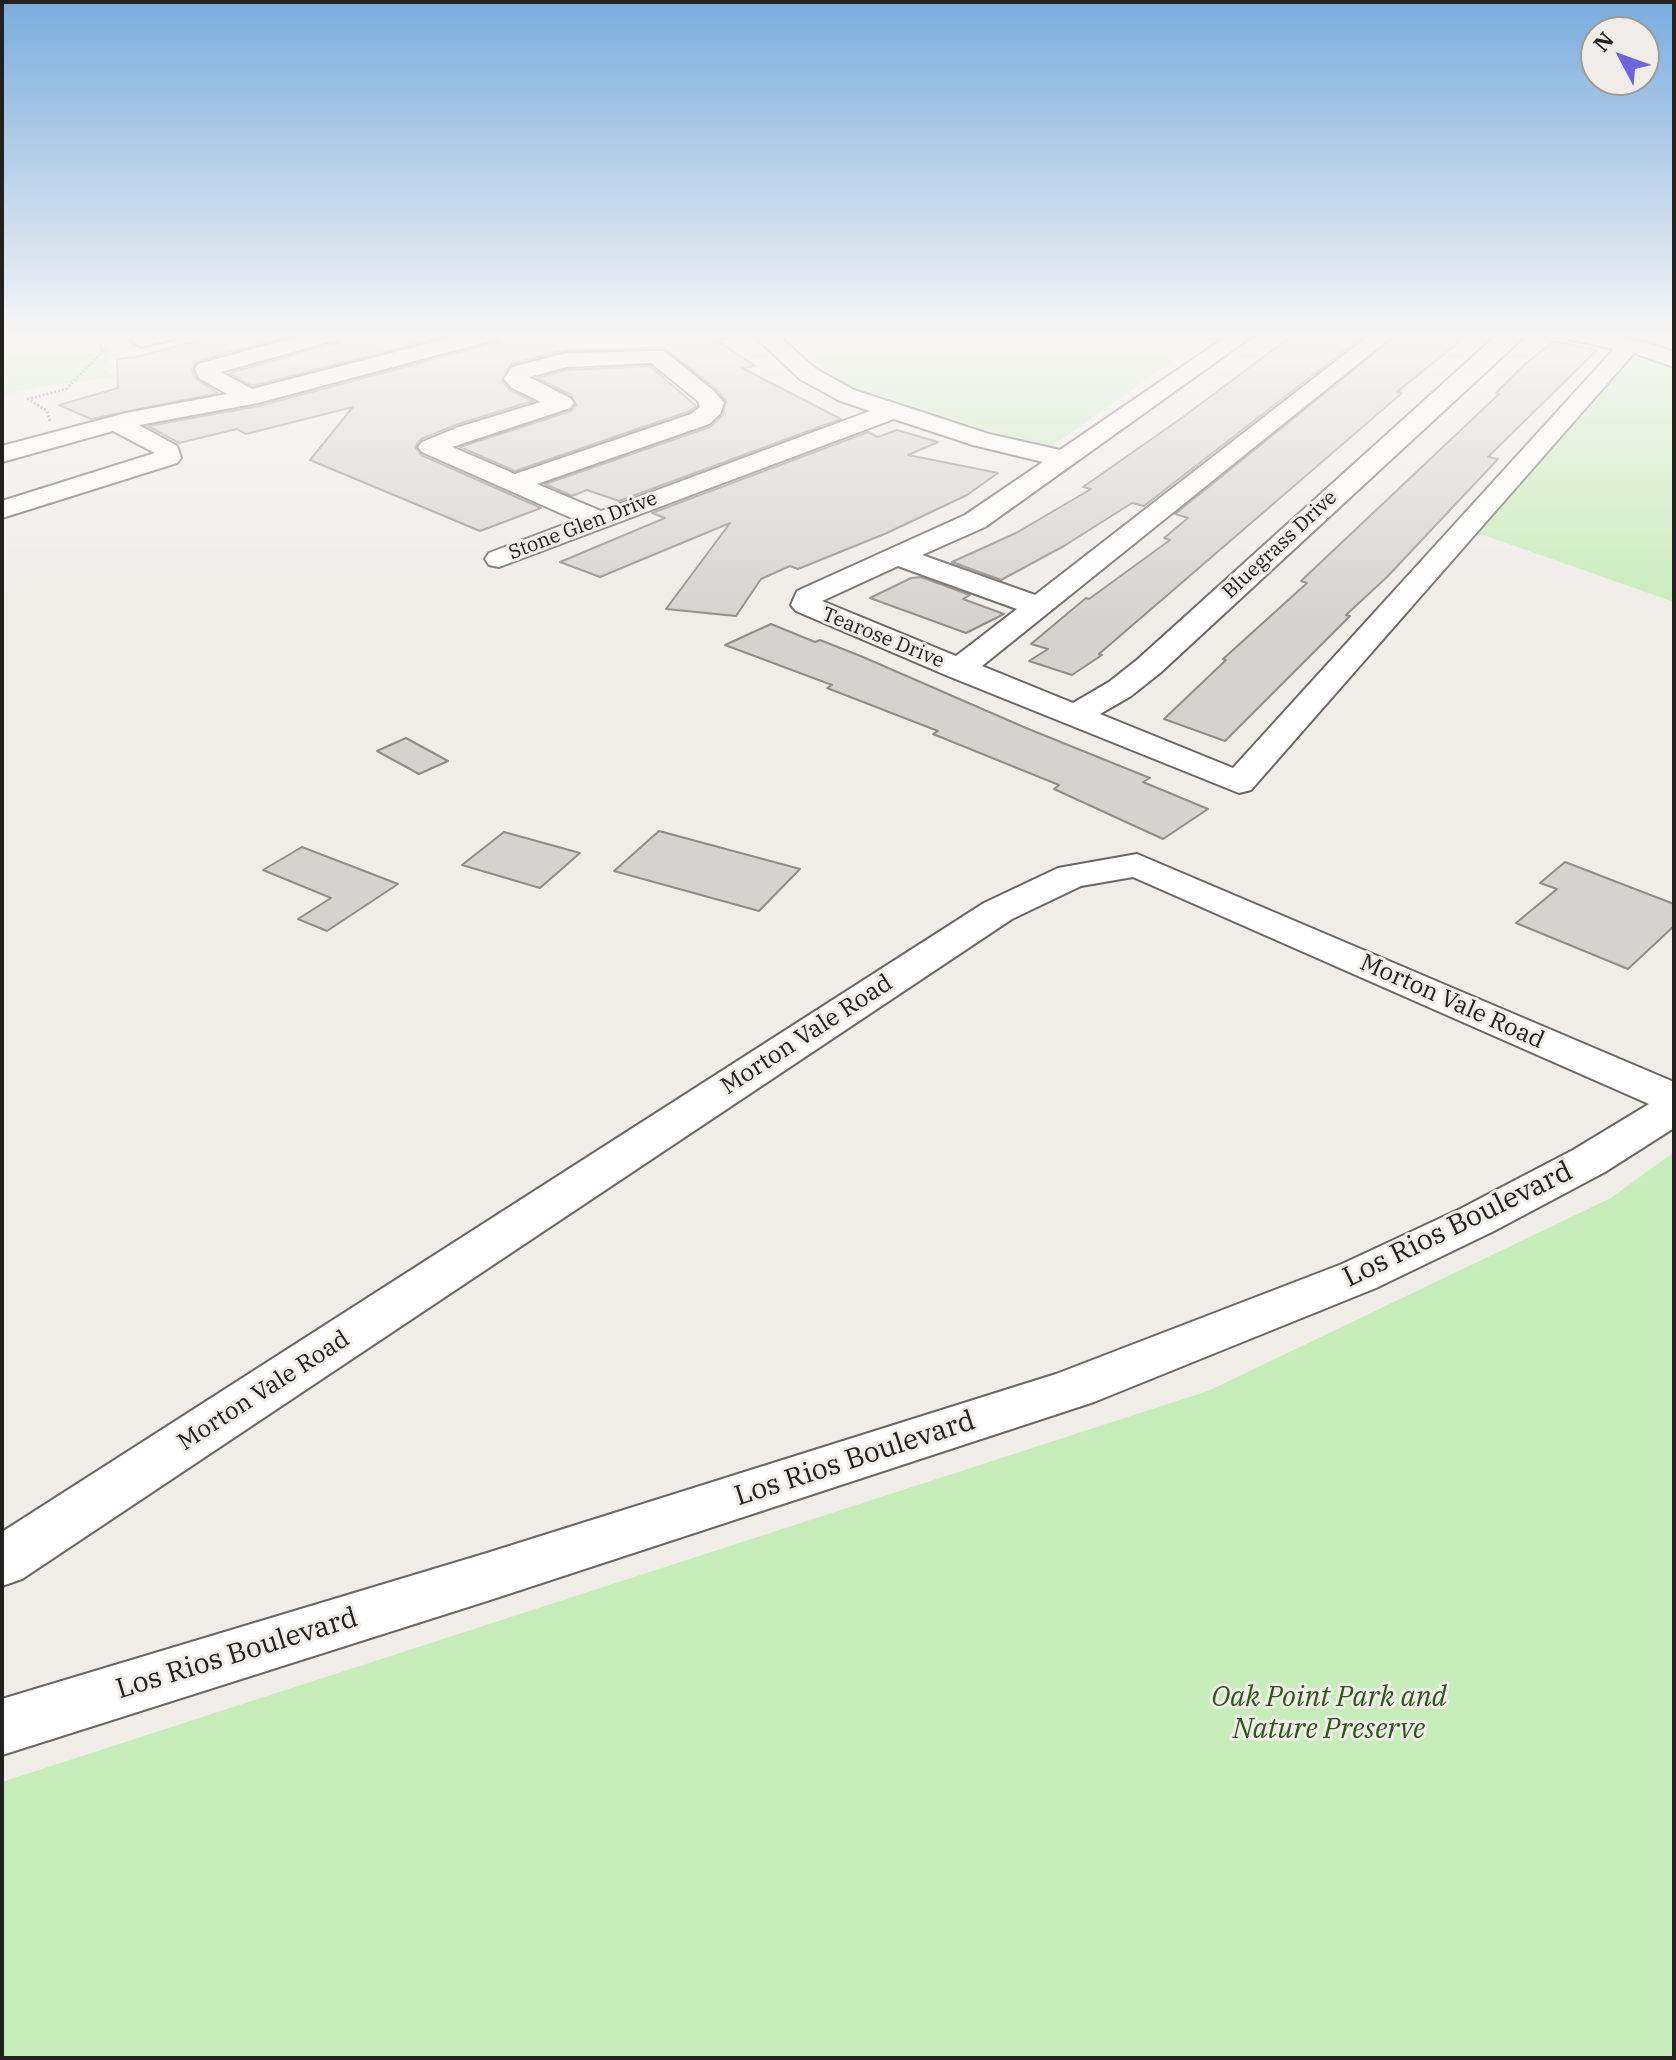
<!DOCTYPE html>
<style>
body{margin:0}
#map{position:relative;width:1676px;height:2060px;overflow:hidden;background:#f0ece8;font-family:"IBM Plex Serif",serif}
canvas{display:block}
.frame{position:absolute;inset:0;border:4px solid #222120;pointer-events:none}
.north{position:absolute;left:1580px;top:16px;width:80px;height:80px;box-sizing:border-box;background:#f0ece8;border:2px solid #9e9b98;border-radius:50%;rotate:311deg;font-size:22px;font-weight:700;line-height:32px;text-align:center;color:#222120}
.north::after{content:'';display:block;margin:auto;width:28px;height:36px;background:#6c63dd;clip-path:polygon(50% 0,100% 100%,50% 72%,0 100%)}
</style>
<div id="map">
<canvas width="1676" height="2060"></canvas>
<div class="frame"></div>
<div class="north">N</div>
</div>
<script>
const ctx = document.querySelector('canvas').getContext('2d');
ctx.lineJoin = 'round';
function fillPath(path, color) {
  ctx.fillStyle = color;
  ctx.fill(path, 'evenodd');
}
function shape(rows) {
  const path = new Path2D();
  for (const r of rows) {
    path.moveTo(r[0], r[1]);
    for (let i = 2; i < r.length; i += 2) path.lineTo(r[i], r[i + 1]);
  }
  return path;
}
function trace(path, color, width, dash) {
  ctx.strokeStyle = color;
  ctx.lineWidth = width;
  ctx.lineCap = dash ? 'butt' : 'round';
  ctx.setLineDash(dash || []);
  ctx.stroke(path);
}
function write(font, color, halo, rows, align = 'center') {
  ctx.font = font + ' "IBM Plex Serif",serif';
  ctx.lineWidth = 6;
  ctx.setLineDash([]);
  ctx.textBaseline = 'middle';
  ctx.strokeStyle = halo;
  ctx.fillStyle = color;
  for (const [text, x, y, turn = 0] of rows) {
    ctx.save();
    ctx.translate(x, y);
    ctx.rotate((+turn || 0) * Math.PI / 180);
    ctx.textAlign = isNaN(turn) ? turn : align;
    if (halo) ctx.strokeText(text, 0, 0);
    ctx.fillText(text, 0, 0);
    ctx.restore();
  }
}
const green = shape([
 [2,334,112,334,117,351,101,367,116,376,10,392,2,400],
 [778,334,1211,334,1051,447,1013,438,845,384],
 [1649,334,1674,334,1674,602,1475,532],
 [1674,1152,1674,2058,2,2058,2,1782,1208,1391,1611,1198]
]);
const building = shape([
 [223,334,298,334,197,361,192,370,196,379,218,393,91,419,59,405,118,388,117,359,136,357,223,334],
 [345,334,454,334,252,386,229,373,340,342,345,334],
 [503,334,525,334,525,338,581,334,708,334,755,366,742,368,841,419,619,501,587,490,572,496,545,484,710,427,723,415,726,401,716,389,664,348,566,350,511,364,502,381,511,391,533,401,458,424,421,439,415,447,421,455,541,508,480,531,310,460,353,407,246,434,237,429,179,443,148,426,259,406,498,342,503,334],
 [1294,334,1366,334,1144,506,1132,503,1064,546,1001,580,952,562,1016,533,1091,489,1083,487,1183,417,1294,334],
 [1398,334,1469,334,1397,392,1402,393,1099,654,1102,655,1072,675,1029,661,1048,649,1031,644,1086,598,1089,599,1170,540,1164,538,1188,518,1175,514,1398,334],
 [1554,341,1597,350,1488,457,1498,459,1387,577,1346,615,1350,616,1225,741,1164,719,1226,660,1223,659,1307,583,1301,581,1499,394,1496,393,1525,364,1554,341],
 [650,366,696,406,690,411,515,471,460,447,571,411,576,405,571,395,537,378,567,370,650,366],
 [897,430,938,442,908,455,998,473,967,495,887,533,798,569,790,566,761,579,736,616,666,609,730,523,600,577,560,562,665,518,652,513,868,432,878,437,897,430],
 [921,577,970,595,963,599,1004,614,966,633,870,598,911,578,921,577],
 [771,624,815,642,820,640,863,657,1026,728,1150,778,1143,782,1208,809,1163,839,1054,789,1059,785,933,734,938,731,827,688,832,685,725,645,771,624],
 [406,738,448,761,419,774,377,751,406,738],
 [659,831,800,869,759,911,614,871,659,831],
 [504,832,580,853,540,888,462,865,504,832],
 [302,847,398,884,327,931,298,919,331,898,263,870,302,847],
 [1565,862,1674,904,1674,926,1628,969,1516,923,1557,889,1540,883,1565,862]
]);
const path = shape([
 [50,421,47,411,28,399,66,389,104,351,100,348,103,340,87,338,89,334]
]);
const minor = shape([
 [140,334,177,334,174,339,141,347,130,340,140,334],
 [308,334,342,334,339,339,221,372,252,389,465,334,500,334,497,339,258,403,139,425,177,446,181,458,177,463,2,518,2,501,155,453,113,431,2,462,2,446,126,413,227,394,199,378,195,369,198,364,308,334],
 [752,334,776,334,816,369,854,390,989,434,1060,450,1230,334,1255,334,985,527,922,555,1035,595,1371,334,1395,334,982,666,1073,703,1109,682,1138,659,1498,334,1527,334,1160,673,1131,696,1100,714,1233,768,1614,349,1568,339,1565,334,1605,334,1648,343,1674,352,1674,367,1634,353,1251,790,1239,793,948,676,796,611,791,605,797,591,965,515,1043,462,973,445,894,419,499,567,489,565,485,559,489,553,576,520,422,452,418,447,422,442,459,427,541,402,512,388,504,379,512,367,566,353,664,351,714,391,724,403,720,414,709,424,537,484,601,511,870,411,838,400,800,379,752,334],
 [651,363,698,401,700,407,691,414,515,474,452,447,570,408,574,403,570,398,529,377,567,367,651,363],
 [898,566,1017,609,956,656,822,601,898,566],
 [1137,854,1674,1082,1674,1128,1605,1172,1494,1231,1376,1288,1094,1402,487,1601,2,1755,2,1699,487,1553,1056,1374,1342,1264,1460,1209,1573,1150,1649,1104,1133,877,1081,886,1012,919,22,1579,2,1586,2,1532,984,903,1058,868,1137,854]
]);
const farStreetnames = [
 ["Stone Glen Drive",583,526,-21],
 ["Bluegrass Drive",1280,545,-43],
 ["Tearose Drive",883,638,22]
];
const streetNames = [
 ["Morton Vale Road",1452,1002,24],
 ["Morton Vale Road",807,1035,-33],
 ["Morton Vale Road",264,1391,-33]
];
const nearStreetnames = [
 ["Los Rios Boulevard",1458,1225,-26],
 ["Los Rios Boulevard",855,1459,-18],
 ["Los Rios Boulevard",237,1654,-17]
];
const nearParknames = [
 ["Oak Point Park and",1329,1698],
 ["Nature Preserve",1329,1730]
];
fillPath(green, '#c6ecb9');
fillPath(building, '#d6d2cf');
trace(building, '#908d89', 2);
trace(minor, '#696663', 4);
trace(path, '#8d8b88', 3, [2, 2]);
fillPath(minor, '#fff');
const sky = ctx.createLinearGradient(0, 0, 0, 622);
sky.addColorStop(0, '#79acdd');
sky.addColorStop(0.54, '#f8f6f5');
sky.addColorStop(1, '#f8f6f500');
ctx.fillStyle = sky;
ctx.fillRect(0, 0, 1676, 622);
write('20px', '#222120', '#f0ece8', farStreetnames);
write('24px', '#222120', '#f0ece8', streetNames);
write('28px', '#222120', '#f0ece8', nearStreetnames);
write('italic 28px', '#2a5915', '#f0ece8', nearParknames);
</script>
